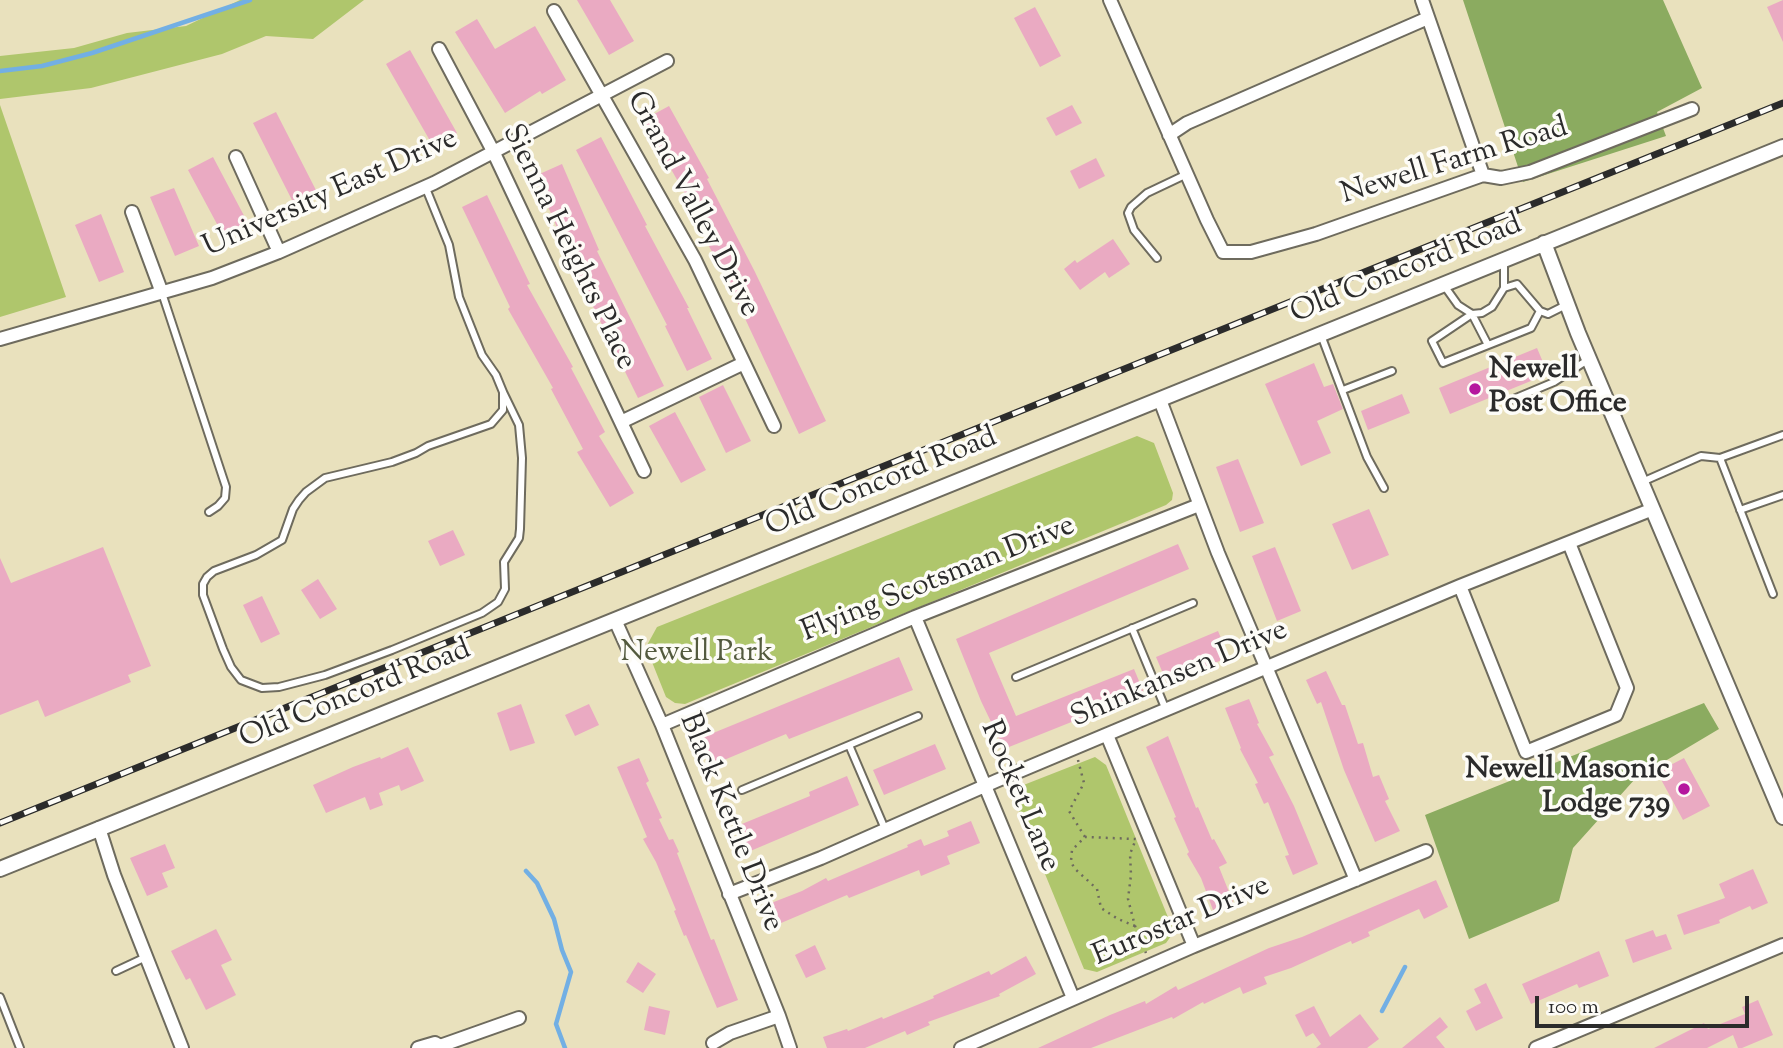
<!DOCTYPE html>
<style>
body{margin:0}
#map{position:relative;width:1783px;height:1048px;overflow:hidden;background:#e9e1bd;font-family:"Sorts Mill Goudy",serif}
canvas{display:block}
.scale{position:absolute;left:1535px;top:996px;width:214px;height:32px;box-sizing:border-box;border:4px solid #2b2b2b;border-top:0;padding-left:9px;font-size:21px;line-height:24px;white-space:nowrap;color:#2b2b2b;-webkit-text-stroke:5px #fdfcf7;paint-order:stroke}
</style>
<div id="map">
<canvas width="1783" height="1048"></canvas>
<div class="scale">100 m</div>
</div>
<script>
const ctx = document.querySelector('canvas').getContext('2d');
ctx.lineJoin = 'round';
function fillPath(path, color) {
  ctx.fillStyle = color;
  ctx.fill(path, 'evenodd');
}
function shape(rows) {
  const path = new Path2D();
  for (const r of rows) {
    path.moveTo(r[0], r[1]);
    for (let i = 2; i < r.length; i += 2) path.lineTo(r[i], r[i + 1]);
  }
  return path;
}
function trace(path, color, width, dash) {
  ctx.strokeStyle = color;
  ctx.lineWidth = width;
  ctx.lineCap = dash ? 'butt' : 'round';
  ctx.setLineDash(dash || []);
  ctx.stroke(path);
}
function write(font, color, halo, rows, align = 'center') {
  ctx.font = font + ' "Sorts Mill Goudy",serif';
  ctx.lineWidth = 7;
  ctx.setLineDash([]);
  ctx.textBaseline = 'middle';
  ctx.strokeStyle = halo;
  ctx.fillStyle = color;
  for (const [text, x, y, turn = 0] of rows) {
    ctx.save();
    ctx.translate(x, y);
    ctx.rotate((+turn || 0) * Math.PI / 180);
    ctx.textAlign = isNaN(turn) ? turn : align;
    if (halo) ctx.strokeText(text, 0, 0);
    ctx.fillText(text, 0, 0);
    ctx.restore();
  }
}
const green = shape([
 [240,0,364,0,313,39,266,36,222,54,91,88,0,99,0,56,74,48,127,33,186,26],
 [0,105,66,297,0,317],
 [1137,436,1154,443,1173,493,1172,500,1166,505,685,704,675,703,666,697,646,647,657,627],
 [1095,757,1106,765,1174,932,1166,943,1097,972,1084,969,1013,796,1021,786]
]);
const forest = shape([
 [1463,0,1663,0,1702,88,1657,112,1666,136,1523,182],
 [1704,703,1719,729,1635,779,1573,848,1559,901,1469,939,1425,815]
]);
const stream = shape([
 [0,71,42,66,92,53,250,0],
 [526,871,537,883,554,919,562,950,571,972,556,1024,565,1048],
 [1382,1011,1405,967]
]);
const building = shape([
 [577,0,610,0,634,41,609,55],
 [1783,0,1783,42,1767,7],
 [1035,7,1061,56,1040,67,1014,18],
 [477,19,495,49,535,26,566,80,542,94,540,91,505,113,455,32],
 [410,50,457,133,433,146,386,64],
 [1072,105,1082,123,1056,136,1046,118],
 [669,106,709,178,707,179,755,272,826,421,799,434,727,280,685,201,688,199,643,120],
 [276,112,319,196,296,208,253,123],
 [601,137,647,225,645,226,689,308,687,308,712,359,687,371,665,326,667,325,576,150],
 [213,157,250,227,225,239,188,170],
 [1096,158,1105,176,1079,189,1070,171],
 [562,164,599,250,597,251,664,386,638,398,576,272,535,176],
 [174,188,199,246,175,256,150,197],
 [487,195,530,284,527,285,573,367,571,368,605,432,599,436,634,493,610,507,577,452,583,449,551,389,553,388,508,309,510,307,462,207],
 [101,214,124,272,99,282,75,225],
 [1113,239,1130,264,1109,278,1105,272,1080,290,1064,269,1075,260,1077,263],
 [1537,348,1548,374,1450,414,1439,388],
 [1314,363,1324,387,1333,384,1343,409,1317,421,1331,453,1301,466,1265,384],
 [723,385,751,441,726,453,699,397],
 [1402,394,1410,413,1368,430,1361,411],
 [675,412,706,470,681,483,649,426],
 [1238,459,1264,523,1240,532,1216,467],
 [1369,509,1389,555,1352,570,1332,524],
 [453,530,465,555,440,566,428,541],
 [1178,544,1189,569,989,653,1016,716,1134,669,1144,693,1004,749,981,701,956,639],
 [103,547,151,666,128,675,131,682,45,717,38,700,0,715,0,558,11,583],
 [1275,547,1301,611,1277,621,1252,556],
 [318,579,337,609,320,619,301,590],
 [262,596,280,634,261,643,243,605],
 [1218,631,1229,657,1167,683,1156,657],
 [899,657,913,690,789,739,786,734,712,765,701,738],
 [1326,671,1342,705,1345,705,1358,744,1363,743,1373,777,1379,775,1389,799,1385,801,1400,831,1375,842,1344,770,1321,702,1317,704,1306,680],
 [1249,699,1259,723,1257,724,1274,755,1269,757,1294,806,1318,864,1293,875,1285,856,1289,855,1268,802,1264,804,1255,784,1258,783,1240,749,1241,748,1225,708],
 [521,704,535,743,510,751,497,713],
 [589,704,599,725,575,736,565,715],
 [1168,736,1196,808,1198,807,1212,840,1214,839,1227,863,1219,867,1233,902,1213,910,1201,878,1187,854,1189,852,1174,818,1176,817,1146,747],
 [935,744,946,769,884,795,873,770],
 [408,747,424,781,401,791,399,785,379,793,383,805,370,810,365,797,326,813,313,785,353,767,380,757,381,759],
 [639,758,649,781,646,783,662,818,659,819,669,840,673,839,679,852,677,853,711,940,714,939,738,1000,717,1008,686,935,684,936,674,911,676,910,656,862,643,839,647,837,617,767],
 [1684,758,1710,806,1683,820,1657,772],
 [847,776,859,805,748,852,737,826,810,796,809,792],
 [971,821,980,843,947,856,950,864,921,876,919,870,849,898,847,895,774,926,766,905,802,891,826,878,828,881,908,847,907,845,921,839,924,846,949,836,947,831],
 [165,844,175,868,162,873,168,887,147,896,130,858],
 [1753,869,1768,903,1752,910,1750,906,1719,920,1720,923,1684,935,1677,915,1725,898,1719,884],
 [1436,880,1448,907,1424,919,1419,909,1368,932,1370,936,1352,944,1351,941,1291,968,1264,977,1267,984,1243,994,1240,987,1204,1004,1203,1002,1173,1019,1172,1017,1091,1048,1038,1048,1110,1015,1145,1001,1146,1004,1176,986,1178,990,1269,948,1302,937],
 [216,929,232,960,221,965,236,995,206,1010,190,978,186,980,171,951],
 [1653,930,1656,937,1666,934,1672,949,1633,963,1625,940],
 [815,945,826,969,806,978,795,955],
 [1599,951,1609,976,1579,988,1577,984,1531,1004,1522,984],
 [1026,956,1036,974,999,994,1000,996,928,1022,930,1025,907,1035,905,1031,865,1048,827,1048,823,1037,847,1029,848,1031,882,1017,883,1019,934,998,933,996,989,971,991,975],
 [638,962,656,974,643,993,626,982],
 [1486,983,1503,1018,1476,1031,1466,1011,1481,1003,1474,989],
 [1758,1000,1773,1035,1742,1048,1738,1048,1733,1035,1707,1048,1654,1048,1704,1023,1708,1029,1745,1014,1742,1007],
 [649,1006,670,1011,665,1035,644,1030],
 [1314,1006,1330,1037,1360,1014,1379,1039,1367,1048,1316,1048,1321,1044,1313,1033,1306,1037,1295,1015],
 [1440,1017,1448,1027,1436,1037,1445,1048,1402,1048]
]);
const path = shape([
 [1078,760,1084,783,1069,811,1085,837],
 [1135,926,1118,919,1101,908,1097,889,1074,868,1071,861,1072,850,1085,837,1136,839,1130,854,1131,875,1128,899,1135,926,1146,953]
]);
const service = shape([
 [425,186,449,245,459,297,482,355,496,375,503,392,503,410,491,424,428,446,416,453,392,462,325,478,306,492,299,500,293,509,282,540,256,555,214,571,207,577,203,584,203,595,223,649,231,667,241,680,262,688,279,687,325,675,392,650,482,613,498,602,505,589,504,562,519,538,520,529,522,458,519,425,503,392],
 [1157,258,1134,230,1128,213,1131,207,1147,193,1187,174],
 [1443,284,1458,305,1472,314,1482,313,1492,307,1504,288,1504,260],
 [1504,288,1517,284,1540,311,1548,314,1566,305],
 [162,293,226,487,225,498,218,506,209,512],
 [1321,335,1367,457,1384,488],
 [1488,345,1472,314,1432,341,1443,363,1531,328,1540,311],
 [1343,390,1392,371],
 [1511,400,1554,382,1589,359],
 [1720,458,1773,594],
 [1642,482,1701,456,1720,458,1783,435],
 [1740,510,1783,495],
 [1132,628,1166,710],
 [1016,677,1193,603],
 [849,745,885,829],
 [742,790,918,716],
 [116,971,146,957],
 [0,997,20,1048]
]);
const minor = shape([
 [1110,0,1207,220,1223,252,1251,252,1316,234,1483,175,1501,178,1530,172,1692,109],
 [1422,0,1483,175],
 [554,11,695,260,774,426],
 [439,49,493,151,644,471],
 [1169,135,1187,123,1428,18],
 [236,157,279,252],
 [132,212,162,293],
 [0,339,212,278,279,252,434,183,667,61],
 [1160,400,1218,553,1356,880],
 [621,422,744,363],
 [1460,586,1526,752,1616,715,1627,688,1569,543],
 [915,617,1073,998],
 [615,620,662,725,779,1016,790,1048],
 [662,725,915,617,1199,505],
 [1107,735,1194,946],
 [99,828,114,875,182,1048],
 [729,894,821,858,996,781,1460,586,1653,509],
 [713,1043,730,1033,779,1016],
 [418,1048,435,1043,440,1046,519,1018],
 [961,1048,1194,946,1426,851],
 [1536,1048,1783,945]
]);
const tertiary = shape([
 [1544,243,1578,333,1783,817],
 [0,869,1783,147]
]);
const rail = shape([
 [0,823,1783,103]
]);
const markers = [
 [1475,389,7,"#b5179e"],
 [1684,789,7,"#b5179e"]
];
const streetNames = [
 ["Newell Farm Road",1455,163,-17],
 ["University East Drive",331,195,-24],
 ["Grand Valley Drive",691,205,62],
 ["Sienna Heights Place",567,248,64],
 ["Old Concord Road",1407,271,-22],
 ["Old Concord Road",882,484,-22],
 ["Flying Scotsman Drive",939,581,-22],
 ["Shinkansen Drive",1180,676,-23],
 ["Old Concord Road",356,696,-22],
 ["Rocket Lane",1018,797,67],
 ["Black Kettle Drive",729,823,68],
 ["Eurostar Drive",1182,923,-23]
];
const poiNames = [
 ["Newell",1489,372],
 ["Post Office",1489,406],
 ["Newell Masonic",1670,772,"right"],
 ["Lodge 739",1670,806,"right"]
];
const parkNames = [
 ["Newell Park",697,655]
];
fillPath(green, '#afc66c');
fillPath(forest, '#8bab60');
trace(stream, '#72afe4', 4.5);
fillPath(building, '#eaaac2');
trace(service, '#6e6b5e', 10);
trace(minor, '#6e6b5e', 16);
trace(tertiary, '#6e6b5e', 18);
trace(path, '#6e6b5e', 2.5, [2, 5]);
trace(service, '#fff', 6);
trace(minor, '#fff', 12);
trace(tertiary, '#fff', 14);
trace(rail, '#2b2b2b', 7);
trace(rail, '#fdfcf7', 4.5, [13]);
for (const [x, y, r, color] of markers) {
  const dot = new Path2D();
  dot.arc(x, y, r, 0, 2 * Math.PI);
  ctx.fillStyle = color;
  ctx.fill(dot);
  trace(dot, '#fdfcf7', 2.5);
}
write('30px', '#2b2b2b', '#fdfcf7', streetNames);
write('bold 30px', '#2b2b2b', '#fdfcf7', poiNames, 'left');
write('30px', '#535a3e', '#fdfcf7', parkNames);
</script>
